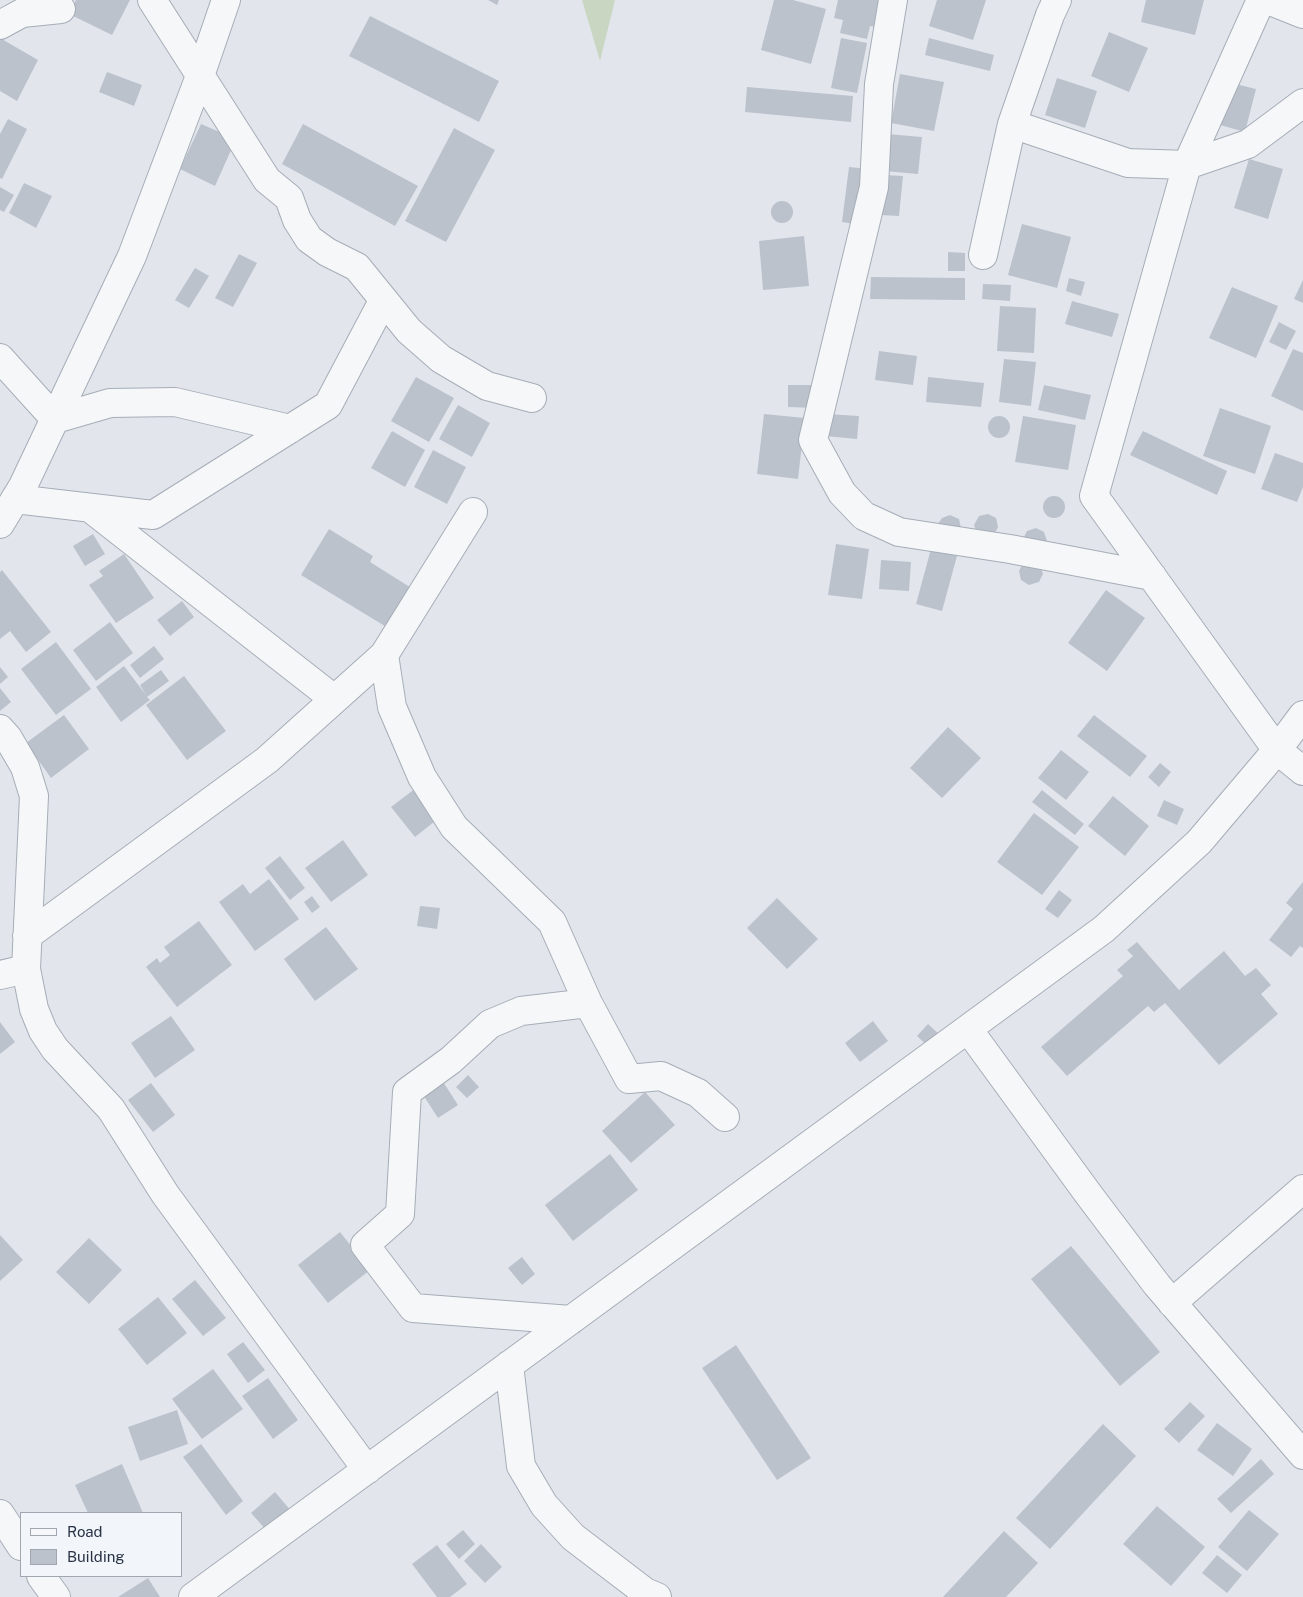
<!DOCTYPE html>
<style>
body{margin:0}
#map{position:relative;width:1303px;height:1597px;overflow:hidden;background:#e2e6ec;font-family:"Public Sans",sans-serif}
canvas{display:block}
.legend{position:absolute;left:20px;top:1512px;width:162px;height:65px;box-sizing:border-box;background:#f2f5f9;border:1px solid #a1a7b1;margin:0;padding:6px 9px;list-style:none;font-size:15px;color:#283345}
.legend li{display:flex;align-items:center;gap:10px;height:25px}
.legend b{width:25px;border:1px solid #a1a7b1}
</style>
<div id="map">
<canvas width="1303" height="1597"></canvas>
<ul class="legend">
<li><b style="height:6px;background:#f5f7f9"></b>Road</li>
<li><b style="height:14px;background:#bbc2cc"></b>Building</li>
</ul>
</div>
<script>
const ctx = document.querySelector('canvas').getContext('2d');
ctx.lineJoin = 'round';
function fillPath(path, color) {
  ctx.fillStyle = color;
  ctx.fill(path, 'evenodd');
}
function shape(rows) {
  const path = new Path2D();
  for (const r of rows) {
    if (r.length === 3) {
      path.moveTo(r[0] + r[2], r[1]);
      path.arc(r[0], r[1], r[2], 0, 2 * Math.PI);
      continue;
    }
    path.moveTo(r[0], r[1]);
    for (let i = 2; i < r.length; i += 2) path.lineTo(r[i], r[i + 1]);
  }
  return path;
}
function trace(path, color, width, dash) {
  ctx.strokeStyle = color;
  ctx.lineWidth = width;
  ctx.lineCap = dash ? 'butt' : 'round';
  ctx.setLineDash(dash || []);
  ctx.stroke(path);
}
const green = shape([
 [582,0,615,0,600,61]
]);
const building = shape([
 [76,0,130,0,112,35,69,14],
 [488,0,499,0,497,5],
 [774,0,793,0,826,9,811,64,761,50],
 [838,0,882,0,875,27,870,26,867,39,840,33,843,20,834,18],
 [937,0,986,0,973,40,929,26],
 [1146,0,1204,0,1195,35,1141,22],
 [370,16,499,81,479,122,349,56],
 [1109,32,1148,48,1129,92,1091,76],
 [0,38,38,60,17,101,0,91],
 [841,38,867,43,857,93,831,88],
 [929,38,994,55,990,71,925,55],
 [107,72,142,85,134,106,99,92],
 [900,74,944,82,934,131,891,123],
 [1057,78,1097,91,1085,128,1045,115],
 [1231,83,1256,89,1245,132,1220,125],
 [747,87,853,96,851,122,745,112],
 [8,119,27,129,2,179,0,178,0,134],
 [201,124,236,139,215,186,180,169],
 [303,124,418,186,395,226,282,164],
 [454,128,495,150,446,242,405,221],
 [887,134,922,137,918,174,884,171],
 [1249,159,1283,169,1268,219,1234,208],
 [849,167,869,169,861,225,842,222],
 [884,175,903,176,899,216,880,215],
 [24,183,52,196,36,228,9,213],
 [0,187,14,195,4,212,0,210],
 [782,212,11],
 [1022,224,1071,237,1057,288,1008,275],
 [804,236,809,286,763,290,759,241],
 [948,252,965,253,965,271,948,271],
 [239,254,257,263,233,307,215,298],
 [195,268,209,276,189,308,175,300],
 [871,277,965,278,965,300,870,299],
 [1069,278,1085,282,1081,296,1066,291],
 [1303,280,1303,303,1294,299],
 [983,284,1011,285,1010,301,982,299],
 [1232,287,1278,306,1256,358,1209,338],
 [1072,301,1119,314,1112,337,1065,324],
 [1000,306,1036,308,1034,353,997,351],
 [1279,322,1296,331,1286,350,1269,342],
 [1293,349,1303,353,1303,411,1271,396],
 [879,351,917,356,913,385,875,380],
 [1004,359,1036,362,1031,406,999,402],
 [416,377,454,398,429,442,391,421],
 [928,377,984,383,981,407,926,402],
 [788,385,815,385,814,408,788,407],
 [1044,385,1091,395,1085,420,1038,410],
 [458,405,490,423,472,457,439,439],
 [1220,408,1271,426,1255,474,1203,456],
 [764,414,805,418,798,479,757,474],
 [827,414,859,416,857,439,825,436],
 [1023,416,1076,425,1068,470,1015,462],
 [999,427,11],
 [392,431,425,450,405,487,371,468],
 [1143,431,1227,471,1217,495,1130,455],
 [433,450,466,467,447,504,414,487],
 [1275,453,1303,463,1303,487,1297,502,1261,489],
 [1054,507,11],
 [988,514,996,518,998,527,994,535,977,534,974,525,979,516],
 [950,515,959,519,961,528,937,525,942,518],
 [1036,528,1044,532,1047,541,1042,550,1023,539,1027,531],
 [329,529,373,556,370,562,413,589,388,628,301,575],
 [93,534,105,554,85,566,73,546],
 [836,544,869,549,862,599,828,595],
 [931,549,957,556,942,611,916,604],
 [124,554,154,598,116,623,89,585,103,576,99,571],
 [881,560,911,562,909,591,879,589],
 [1023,563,1040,565,1043,574,1039,582,1029,585,1021,580,1019,571],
 [2,570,51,632,26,652,10,631,0,639,0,572],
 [1106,590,1145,618,1107,671,1068,643],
 [182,601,194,617,170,636,157,620],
 [110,622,133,653,96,681,73,650],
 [56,642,91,689,56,715,21,669],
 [154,646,164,659,140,678,130,665],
 [124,666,146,695,140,685,161,670,169,681,147,697,150,700,121,722,96,687],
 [0,667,8,677,0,684],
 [184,676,226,731,187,760,146,705],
 [0,688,11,702,0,711],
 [64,715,89,749,51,778,26,743],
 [1094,715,1147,756,1130,777,1077,736],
 [948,727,981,758,942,798,910,768],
 [1061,750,1089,772,1066,800,1038,778],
 [1160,763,1171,772,1159,787,1148,777],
 [416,788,439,818,415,837,391,807],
 [1042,790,1084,824,1075,835,1032,802],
 [1113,796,1149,826,1125,856,1088,826],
 [1164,800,1184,809,1177,825,1157,816],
 [1034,813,1079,847,1042,895,997,862],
 [343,840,368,875,331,902,305,868],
 [280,856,305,888,290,900,265,868],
 [269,879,299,919,255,951,219,902,243,884,250,894],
 [1303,882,1303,948,1300,946,1291,957,1269,940,1293,909,1286,903],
 [1059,890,1072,900,1058,918,1045,909],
 [312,896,320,907,312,913,304,902],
 [777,898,818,939,787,969,747,928],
 [420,906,440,908,437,929,417,926],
 [199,921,232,965,177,1007,146,967,157,958,160,963,170,955,164,947],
 [326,927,358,969,315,1001,284,959],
 [1137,942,1179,990,1224,951,1245,976,1256,968,1271,985,1261,994,1278,1014,1219,1065,1165,1003,1154,1012,1148,1006,1067,1076,1041,1047,1123,976,1117,970,1133,956,1127,950],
 [171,1016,195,1050,155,1078,131,1043],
 [873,1021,888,1041,860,1062,845,1043],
 [0,1022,15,1042,0,1054],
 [928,1024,941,1036,930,1048,917,1036],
 [468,1075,479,1087,467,1098,456,1087],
 [440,1077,458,1105,438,1118,420,1090],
 [151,1083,175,1115,153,1132,128,1100],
 [645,1092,675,1125,631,1163,602,1131],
 [610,1154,638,1190,573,1241,545,1205],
 [340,1232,370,1270,328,1303,298,1265],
 [0,1235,23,1260,0,1281],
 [89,1238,122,1270,89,1304,56,1272],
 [1071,1246,1160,1352,1120,1386,1031,1279],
 [522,1257,535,1274,522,1285,508,1268],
 [195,1280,226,1318,203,1336,172,1299],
 [158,1297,187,1333,147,1365,118,1329],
 [243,1342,265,1370,248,1383,227,1354],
 [736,1345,811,1458,777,1480,702,1368],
 [213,1369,243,1409,202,1439,172,1399],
 [268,1378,298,1420,273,1439,242,1396],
 [1190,1402,1205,1416,1179,1443,1164,1429],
 [177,1410,188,1444,140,1461,128,1427],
 [1217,1423,1252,1449,1233,1476,1197,1450],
 [1103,1424,1136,1456,1050,1549,1016,1518],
 [201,1444,243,1501,226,1515,183,1457],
 [1261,1459,1274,1474,1231,1513,1217,1499],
 [122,1464,143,1513,88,1513,75,1485],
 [275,1492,292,1512,268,1532,251,1513],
 [1157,1506,1205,1547,1171,1586,1123,1544],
 [1249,1510,1279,1534,1247,1571,1218,1547],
 [463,1530,475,1544,459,1559,446,1544],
 [1004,1531,1038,1563,1006,1597,943,1597],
 [481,1544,502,1567,485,1583,464,1561],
 [437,1545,467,1584,450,1597,437,1597,412,1564],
 [1217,1555,1242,1575,1227,1593,1202,1573],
 [148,1578,160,1597,118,1597]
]);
const minor = shape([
 [152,0,267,180,289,198,297,220,309,239,327,252,357,267,409,331,441,359,487,386,532,398],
 [893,0,879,84,874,187,813,440,842,493,864,516,899,532,1010,549,1152,576],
 [1261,0,1187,165,1094,496,1277,750,1303,771],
 [1268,0,1303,14],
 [0,25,22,13,61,9],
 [1012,124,1128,163,1187,165,1248,144,1303,103],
 [983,255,1012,124,1050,15,1057,0],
 [0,358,55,419,110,403,175,402,290,429],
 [15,499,153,515,328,405,383,301],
 [90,508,334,699],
 [0,524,23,486,132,256,200,76,226,0],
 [384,655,392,707,422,777,454,827,552,922,588,1003,629,1079,661,1076,698,1093,725,1117],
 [0,729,8,738,25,767,34,796,26,969,34,1009,43,1031,55,1049,111,1109,165,1194,367,1470],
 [27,936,267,760,384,655,473,512],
 [0,975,26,969],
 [968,1029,1089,1195,1157,1285,1303,1455],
 [1172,1303,1303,1189],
 [571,1320,413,1308,365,1245,400,1214,407,1092,451,1060,490,1024,521,1011,588,1003],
 [509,1365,521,1466,544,1505,573,1537,645,1592,657,1597],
 [0,1514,21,1546],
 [41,1576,56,1597],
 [193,1597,1104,929,1199,842,1277,750,1303,715]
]);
fillPath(green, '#c8d6c2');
fillPath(building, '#bbc2cc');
trace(minor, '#a6adb7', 30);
trace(minor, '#f5f7f9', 28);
</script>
